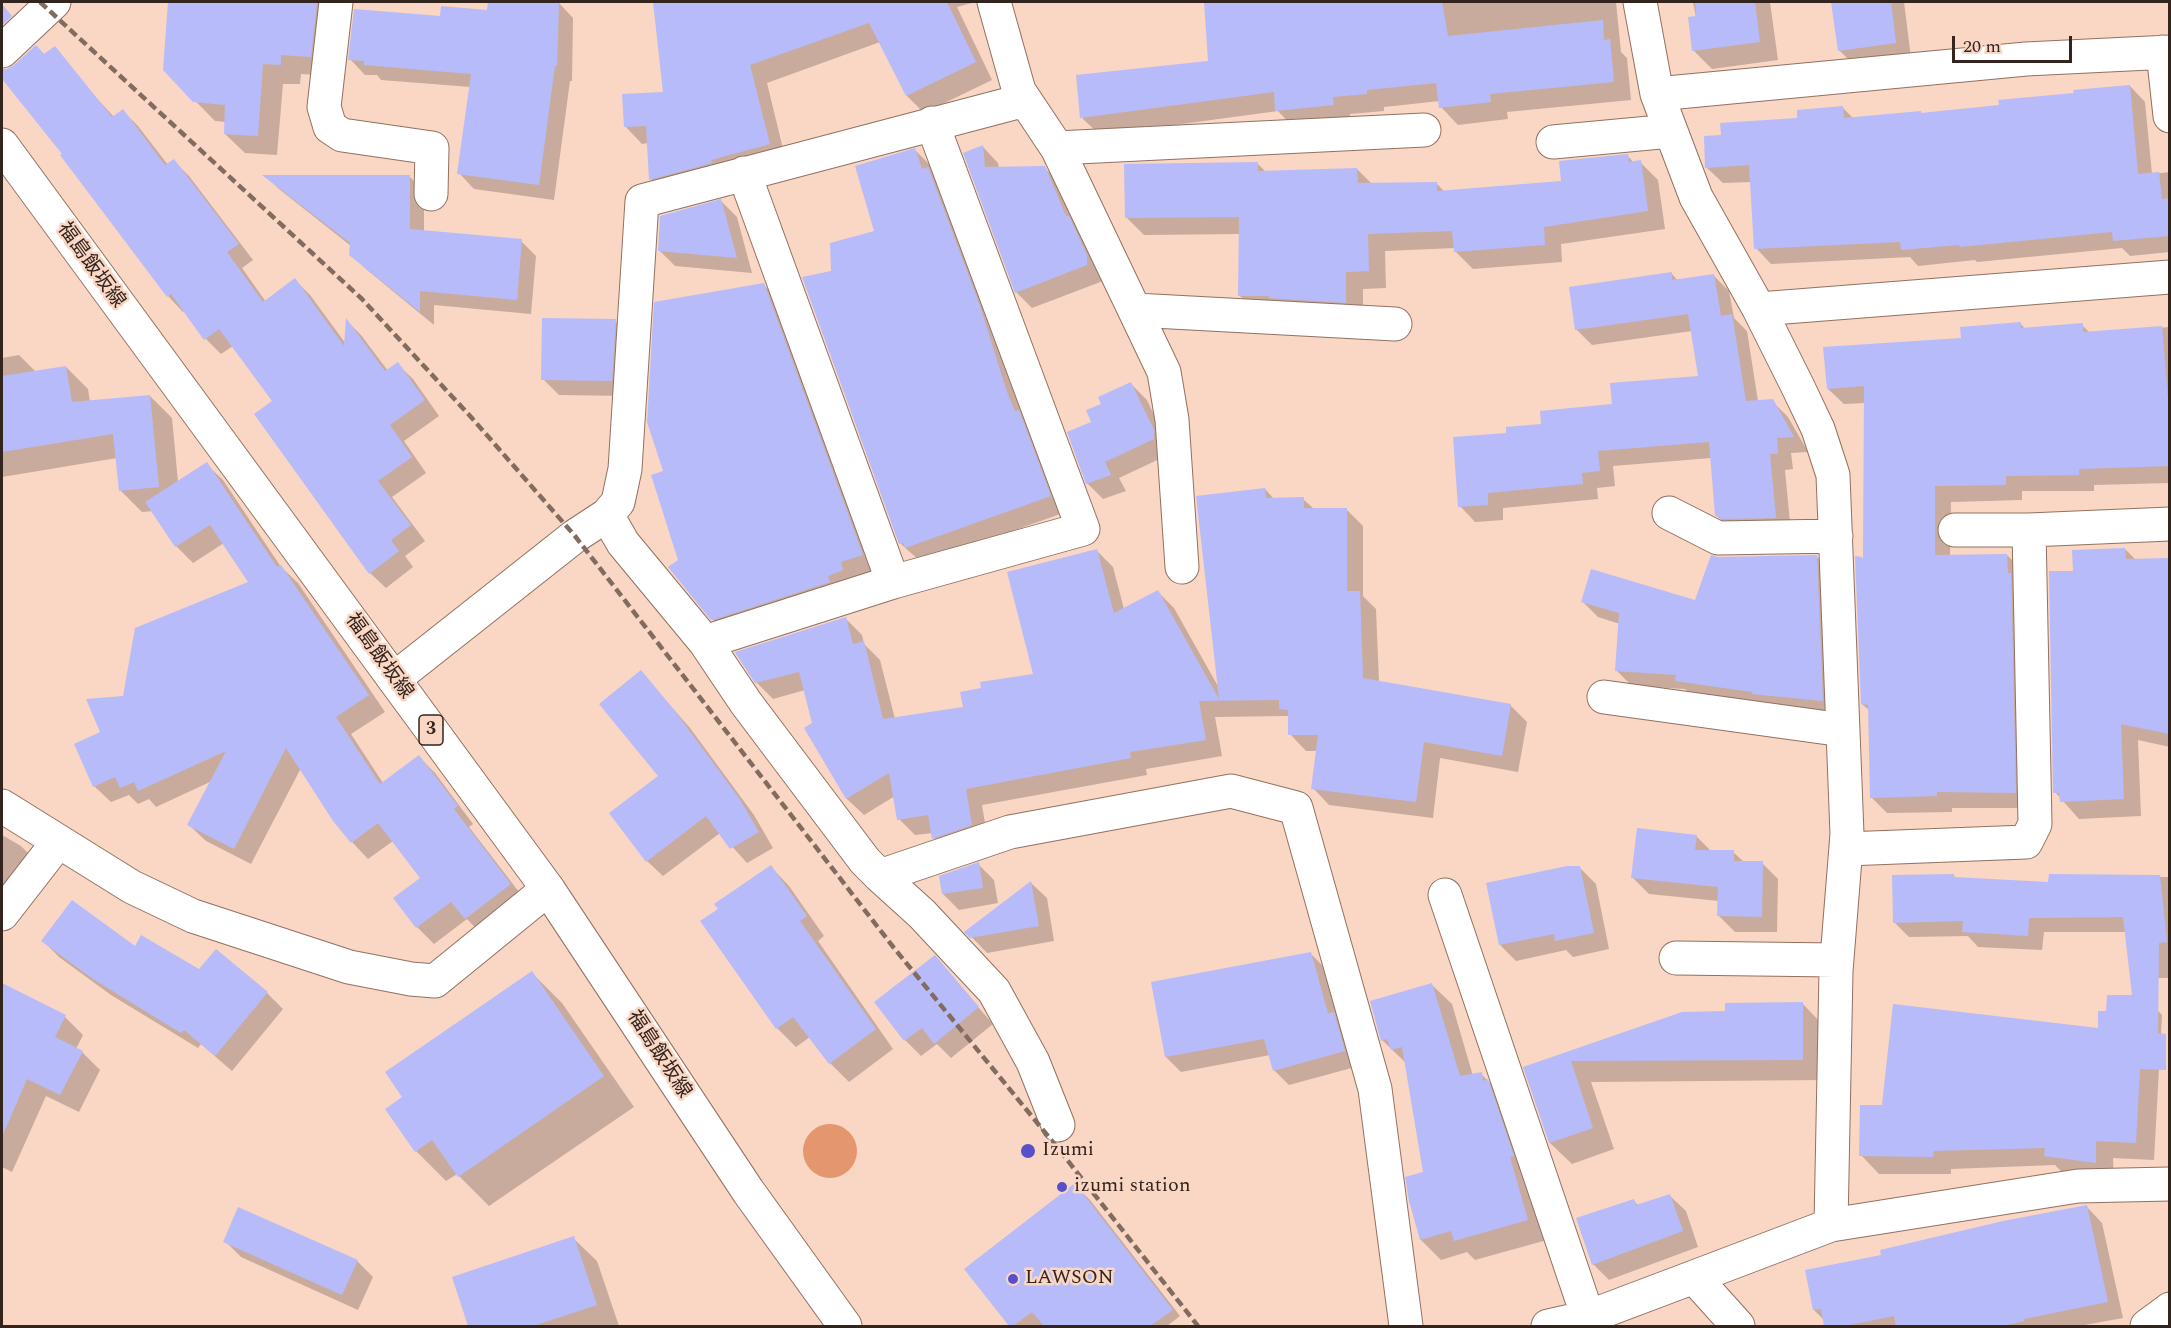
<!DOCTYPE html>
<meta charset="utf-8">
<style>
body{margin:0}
#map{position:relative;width:2171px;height:1328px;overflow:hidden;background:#fad6c4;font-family:Spectral,serif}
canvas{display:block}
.frame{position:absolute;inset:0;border:3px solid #33251e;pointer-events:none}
.scale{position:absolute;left:1952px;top:36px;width:120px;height:27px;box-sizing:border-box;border:3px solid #33251e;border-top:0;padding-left:8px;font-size:18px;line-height:21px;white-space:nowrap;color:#33251e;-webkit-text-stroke:4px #fad6c4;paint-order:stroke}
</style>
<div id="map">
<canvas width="2171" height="1328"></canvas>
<div class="frame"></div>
<div class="scale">20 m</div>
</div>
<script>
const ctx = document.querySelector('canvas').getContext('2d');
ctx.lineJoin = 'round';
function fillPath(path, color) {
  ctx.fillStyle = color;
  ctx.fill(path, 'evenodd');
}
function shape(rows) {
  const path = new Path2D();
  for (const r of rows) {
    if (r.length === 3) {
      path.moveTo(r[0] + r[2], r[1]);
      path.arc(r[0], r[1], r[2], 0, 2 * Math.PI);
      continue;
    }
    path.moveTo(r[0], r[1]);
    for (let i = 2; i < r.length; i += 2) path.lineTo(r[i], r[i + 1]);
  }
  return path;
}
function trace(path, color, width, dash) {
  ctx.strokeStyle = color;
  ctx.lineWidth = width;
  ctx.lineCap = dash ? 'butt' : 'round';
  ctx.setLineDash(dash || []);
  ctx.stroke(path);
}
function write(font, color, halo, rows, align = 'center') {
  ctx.font = font + ' Spectral,"Noto Sans JP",serif';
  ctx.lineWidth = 5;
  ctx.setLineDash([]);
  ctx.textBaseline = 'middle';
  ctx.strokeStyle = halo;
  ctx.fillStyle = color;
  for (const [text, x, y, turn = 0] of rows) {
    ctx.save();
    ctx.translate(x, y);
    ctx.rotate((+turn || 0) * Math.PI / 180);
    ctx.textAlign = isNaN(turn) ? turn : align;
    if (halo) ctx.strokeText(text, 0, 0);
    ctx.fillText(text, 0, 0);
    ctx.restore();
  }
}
const forest = shape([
 [830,1151,27]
]);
const shadow = shape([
 [169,2,338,2,330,76,301,74,300,84,283,84,277,155,245,153,225,134,226,122,215,121,164,69],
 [489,2,558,2,573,18,572,81,570,81,554,200,474,189,459,173,471,87,381,80,377,75,365,75,350,59,441,18,489,12],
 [654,2,975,2,957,7,992,80,924,113,907,96,880,42,767,83,786,161,668,196,651,179,648,143,642,144,625,126,664,94],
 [1205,2,1616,2,1621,52,1627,58,1631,100,1507,112,1508,119,1458,125,1441,107,1440,101,1384,107,1384,111,1350,114,1350,123,1294,128,1278,111,1100,135,1082,118,1210,62],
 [1693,2,1770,2,1778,60,1712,69,1693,50,1696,18],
 [1833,2,1904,2,1911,58,1855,66,1839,50],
 [2130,86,2145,102,2152,174,2170,172,2170,252,2130,256,2122,248,1977,262,1975,260,1918,266,1910,257,1771,264,1756,248,1751,182,1723,183,1707,168,1723,137,1799,120,1842,107,1854,119,1922,114,2000,106],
 [90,91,114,117,123,111,138,126,168,165,174,161,189,176,253,260,242,268,266,302,295,280,310,295,346,344,347,321,361,335,388,371,397,364,413,379,439,416,404,441,426,473,392,497,425,541,405,556,413,567,386,588,370,573,274,401,233,346,221,354,206,339,185,310,183,312,168,296],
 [983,147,998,163,999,168,1044,167,1060,184,1103,281,1032,308,1016,292,965,154],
 [915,150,931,166,933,174,944,184,1066,512,922,563,901,544,833,273,876,232],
 [1627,155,1634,163,1640,162,1658,180,1665,229,1561,244,1562,262,1473,269,1455,251,1455,248,1385,251,1386,288,1363,289,1363,319,1258,313,1240,296,1240,234,1144,235,1127,218,1257,163,1266,172,1357,169,1372,184,1436,183,1445,192,1563,182],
 [266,176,409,176,424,191,424,232,521,241,536,256,531,314,434,305,434,325,366,269,351,254,351,246,279,189],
 [721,201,737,217,752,273,675,266,659,250],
 [1672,274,1678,281,1713,275,1729,291,1734,318,1747,331,1758,401,1772,401,1788,417,1808,452,1791,453,1793,469,1785,470,1791,533,1732,531,1716,515,1711,458,1613,466,1615,486,1597,488,1598,499,1503,508,1503,520,1475,522,1460,506,1508,435,1613,406,1700,378,1692,331,1592,345,1576,329],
 [764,285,779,300,877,570,727,634,711,618,680,560,665,472],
 [615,321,631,337,627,396,559,395,543,379],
 [2020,323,2026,330,2082,325,2090,333,2170,327,2170,483,2094,485,2094,491,2022,491,2022,500,1951,502,1950,557,2007,555,2023,571,2031,808,1952,808,1952,812,1887,813,1871,797,1870,711,1862,704,1865,403,1844,404,1828,389,1962,339],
 [19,355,36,372,66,367,88,389,90,402,150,396,172,418,178,482,206,464,223,480,281,567,298,583,385,712,351,734,383,783,419,757,435,773,473,824,469,827,526,901,482,935,467,919,434,944,417,927,395,898,422,878,393,841,368,859,352,842,301,768,251,864,206,841,189,825,212,781,156,807,149,799,138,804,129,795,111,802,94,786,102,733,124,697,251,583,224,543,193,563,176,546,153,511,142,512,120,490,117,458,2,477,2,358],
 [1131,384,1147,400,1169,447,1170,454,1119,478,1126,491,1103,499,1087,483,1093,422,1103,405],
 [1265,489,1274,499,1303,499,1314,509,1346,509,1363,526,1363,596,1376,609,1379,682,1510,705,1527,722,1518,772,1440,758,1433,818,1329,805,1313,788,1317,751,1306,751,1290,734,1288,716,1215,717,1222,756,1146,769,1147,775,982,805,988,841,950,854,934,838,933,833,915,835,899,819,895,796,864,815,847,799,806,728,814,724,805,690,773,699,756,682,845,618,862,635,864,644,880,660,895,719,964,708,1035,675,1097,551,1113,567,1124,609,1158,592,1174,608,1219,688],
 [2125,549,2136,560,2170,559,2170,628,2093,633,2170,648,2170,747,2138,740,2141,816,2079,819,2055,792,2074,572],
 [1817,557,1832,572,1838,715,1692,696,1685,689,1632,686,1616,670,1620,624,1598,617,1583,602,1696,602],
 [641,672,690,728,754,815,773,848,747,863,720,833,663,876,647,861,660,777],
 [2,835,21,846,37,862,2,921],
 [1696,836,1712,852,1733,852,1744,862,1762,863,1778,879,1777,932,1735,932,1719,916,1719,901,1649,894,1633,878],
 [2168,845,2170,978,2145,978,2126,932,2044,932,2042,950,1978,947,1968,936,1909,937,1894,922,1953,875,1956,878,2050,883,2050,876,2168,877],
 [978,864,994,880,998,903,959,910,943,894],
 [771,867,789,886,824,936,818,941,893,1049,849,1082,830,1063,810,1037,796,1047,777,1028],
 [1580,868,1596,884,1609,949,1573,957,1566,950,1516,961,1500,945],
 [1031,883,1047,898,1054,941,987,953,967,932],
 [43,941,135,948,199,971,216,951,267,993,283,1009,232,1071,201,1044,198,1048,111,995,59,957],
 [1311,954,1326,969,1359,1066,1289,1085,1274,1070,1270,1055,1181,1072,1166,1057],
 [934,957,993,1024,951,1058,937,1044,921,1056,905,1040,876,1002],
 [532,973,562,1003,634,1107,489,1206,457,1174,446,1181,416,1151,404,1097],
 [2,985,65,1017,83,1035,76,1049,82,1052,100,1070,79,1112,46,1096,12,1172,2,1167],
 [1432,985,1452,1004,1473,1076,1481,1074,1501,1094,1547,1240,1475,1260,1467,1252,1441,1260,1421,1240,1425,1173,1406,1063,1382,1040],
 [2144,997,2162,1015,2154,1160,2113,1158,2114,1180,2064,1174,2055,1165,1951,1169,1951,1174,1879,1174,1861,1155,2099,1030,2108,1013],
 [1802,1003,1823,1025,1824,1080,1591,1082,1614,1149,1572,1164,1550,1143,1525,1068,1726,1013],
 [1075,1185,1090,1200,1180,1316,1167,1326,1011,1326,966,1269],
 [1670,1196,1686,1211,1698,1247,1609,1280,1593,1264,1634,1201,1639,1206],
 [2087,1207,2102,1223,2123,1318,2079,1326,1826,1326,1824,1320,1814,1310,1883,1256],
 [573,1238,597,1261,619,1326,470,1326,454,1278],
 [225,1241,357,1261,373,1277,358,1310,241,1257]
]);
const building = shape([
 [168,2,317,2,311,57,281,55,281,65,263,64,258,136,224,134,225,105,193,102,163,70],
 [488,2,559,2,557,66,555,66,539,185,457,174,471,74,364,65,364,61,348,60,354,9,440,16,441,6,487,10],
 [653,2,947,2,976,62,906,96,869,23,750,65,770,144,711,160,712,163,649,180,646,126,624,127,622,94,663,92],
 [1204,2,1442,2,1448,36,1603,20,1604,40,1610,39,1614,82,1490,94,1491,102,1439,108,1436,83,1367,90,1367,94,1333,97,1334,105,1275,111,1274,92,1080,118,1076,75,1208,61],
 [1695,2,1755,2,1760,42,1692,51,1688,17,1696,16],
 [1831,2,1891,2,1896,43,1838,51],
 [2,4,12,16,2,26],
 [36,45,44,54,55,46,112,117,123,109,165,165,174,159,239,244,227,252,263,302,295,278,344,346,346,318,385,371,398,362,425,400,390,425,412,457,378,481,411,525,391,540,399,551,369,574,254,414,272,401,219,329,204,340,171,294,167,297,60,155,62,154,2,79,2,69,7,69,14,65],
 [2130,85,2138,174,2159,172,2162,199,2169,198,2169,236,2113,241,2112,232,1960,247,1959,245,1901,250,1900,242,1754,249,1749,165,1705,168,1704,136,1721,135,1720,123,1797,118,1797,110,1843,106,1844,118,1921,111,1921,113,1999,105,1998,100,2074,93,2073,90],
 [983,145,985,167,1045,166,1066,216,1069,216,1087,255,1087,265,1015,293,963,153],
 [915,148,922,169,928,167,980,306,1007,392,1015,411,1019,410,1051,496,905,548,903,543,899,544,802,277,831,271,830,243,874,231,855,166],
 [1628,154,1629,162,1641,160,1648,211,1544,227,1545,245,1454,252,1452,231,1368,234,1369,271,1346,272,1346,303,1268,298,1269,296,1238,296,1239,217,1125,218,1124,164,1258,162,1258,171,1357,168,1358,183,1437,182,1437,191,1561,181,1559,161],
 [262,175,410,175,410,229,522,239,517,300,420,291,420,312,349,255,350,243],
 [721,199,737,258,658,251,660,216],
 [1672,272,1672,280,1714,274,1721,316,1732,314,1746,401,1773,399,1794,437,1777,438,1778,454,1770,454,1776,518,1722,519,1715,515,1709,442,1598,451,1600,471,1582,473,1583,484,1488,493,1488,505,1458,507,1453,437,1506,433,1506,427,1541,424,1540,411,1612,404,1610,383,1698,376,1688,314,1575,330,1569,287],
 [764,283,863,555,841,562,843,570,828,576,830,582,713,620,710,619,668,567,678,560,651,475,663,471,647,422,654,302],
 [542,318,616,319,612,381,541,380],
 [2021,322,2021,328,2083,323,2083,332,2162,326,2169,411,2169,466,2079,469,2079,475,2006,476,2006,485,1935,486,1935,555,2007,554,2008,573,2011,573,2016,793,1937,792,1937,796,1870,798,1868,705,1861,704,1855,556,1862,557,1863,559,1864,386,1827,389,1823,347,1961,338,1960,327],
 [66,366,72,402,150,395,159,487,119,491,113,434,2,452,2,376],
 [1131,382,1154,430,1154,439,1105,462,1111,475,1086,484,1067,432,1091,422,1086,410,1101,404,1098,397],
 [207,462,277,567,281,565,369,695,336,717,380,784,419,755,458,806,454,809,511,884,465,919,451,902,416,928,393,898,420,878,378,823,351,843,333,821,286,748,234,849,187,825,226,751,138,791,134,782,120,788,115,777,93,787,74,744,100,732,86,699,123,696,135,628,248,582,210,525,175,547,145,502],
 [1265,488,1266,498,1304,497,1304,508,1347,508,1347,591,1360,591,1363,678,1511,704,1502,756,1424,742,1416,802,1311,789,1318,735,1288,735,1288,710,1279,709,1279,700,1199,701,1206,740,1130,752,1131,758,966,789,972,825,932,839,928,815,897,820,889,773,846,799,804,728,812,723,799,672,755,683,736,654,735,652,846,617,853,644,864,641,883,719,963,707,960,692,981,688,980,682,1033,674,1007,572,1097,549,1114,613,1158,590,1219,699,1196,496],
 [2125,548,2126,559,2169,558,2169,734,2121,724,2124,799,2060,802,2059,793,2053,793,2049,571,2073,571,2072,550],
 [1711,555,1718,557,1817,555,1823,701,1752,694,1752,692,1675,681,1676,675,1615,671,1619,613,1581,602,1591,569,1695,600],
 [641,670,675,711,739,798,759,832,730,849,706,816,646,862,609,813,658,776,599,704],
 [1637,828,1697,835,1695,850,1734,850,1734,861,1763,861,1762,917,1717,916,1718,887,1631,878],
 [979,862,983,888,942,894,939,876],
 [771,865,807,916,800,921,876,1029,829,1064,793,1017,776,1029,700,921,718,909,714,904],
 [1567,866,1580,866,1594,933,1555,941,1554,934,1499,945,1486,883],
 [1954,874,1954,877,2048,882,2049,874,2160,875,2167,942,2159,943,2158,1033,2166,1034,2166,1070,2140,1069,2136,1143,2096,1141,2096,1163,2044,1156,2045,1148,1934,1151,1933,1157,1859,1156,1860,1105,1882,1105,1893,1004,2098,1028,2098,1011,2106,1011,2107,995,2132,995,2123,917,2029,918,2028,936,1962,932,1963,921,1893,923,1892,875],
 [1031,881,1039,926,970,938,964,932],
 [72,900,135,946,141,935,199,969,216,949,268,992,215,1056,184,1030,181,1033,93,979,41,941],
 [1311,952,1328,1013,1334,1012,1345,1051,1273,1071,1264,1039,1165,1057,1151,982],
 [935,955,979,1007,934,1044,922,1028,904,1041,874,1002],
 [532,971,604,1076,458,1177,432,1140,415,1152,385,1109,402,1097,385,1072],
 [2,983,66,1015,55,1037,83,1051,60,1095,27,1079,2,1137],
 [1432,983,1460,1076,1482,1072,1483,1081,1488,1079,1514,1156,1510,1157,1528,1220,1454,1241,1451,1231,1420,1240,1409,1201,1405,1177,1423,1172,1402,1047,1391,1050,1387,1039,1381,1041,1370,1001],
 [1803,1002,1803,1060,1571,1061,1593,1128,1549,1143,1523,1067,1682,1012,1725,1011,1725,1003],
 [1075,1183,1173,1310,1150,1326,1044,1326,1032,1312,1013,1326,1009,1326,964,1269],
 [1670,1194,1683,1231,1592,1265,1576,1218,1634,1199,1636,1205],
 [2087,1205,2108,1302,2024,1319,2024,1321,2003,1326,1896,1326,1894,1316,1845,1326,1824,1326,1821,1309,1813,1310,1805,1270,1881,1255,1880,1250,2003,1221],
 [238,1207,358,1260,342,1295,223,1242],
 [574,1236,597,1305,533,1326,468,1326,452,1277]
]);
const street = shape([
 [336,2,324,107,330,127,342,135,432,148,431,194],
 [994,2,1019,91,1057,148,1164,372,1172,420,1182,567],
 [1640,2,1657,94,1696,197,1759,309,1798,387,1818,429,1833,475,1847,834,1836,971,1831,1225],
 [2163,52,2170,116],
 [1657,94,2026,59,2170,52],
 [1553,142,1671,131],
 [1057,148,1424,130],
 [744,173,893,582],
 [1759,309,2170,277],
 [1135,310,1395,324],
 [1669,513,1718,538,1836,536],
 [607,515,623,543,705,642,893,582,1083,529,932,123],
 [1955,530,2029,530,2170,524],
 [705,642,746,703,865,861,880,876],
 [394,679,575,536,607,515,618,502,625,469,642,201,1025,100],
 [1604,697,1843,730],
 [2,806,132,887,193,916,349,967,411,979,435,981,548,889],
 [1846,849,2026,842,2035,824,2029,530],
 [1445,895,1591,1326],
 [2,914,58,842],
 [1676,958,1836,960],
 [1058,1125,1033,1062,994,991,922,914,880,876,1010,832,1231,791,1296,808,1375,1089,1406,1326],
 [1694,1277,1831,1225,2078,1186,2170,1184],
 [1548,1326,1588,1317,1694,1277,1738,1326],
 [2147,1326,2170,1309]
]);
const secondary = shape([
 [2,51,54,2]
]);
const primary = shape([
 [2,145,548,889,748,1191,845,1326]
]);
const rail = shape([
 [40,2,362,299,471,417,575,536,894,948,1057,1147,1198,1326]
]);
const markers = [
 [1028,1151,8,"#5850c8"],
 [1062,1187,6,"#5850c8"],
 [1013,1279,6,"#5850c8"]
];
const shields = [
 [431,730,24]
];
const shieldNames = [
 ["3",431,730]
];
const streetNames = [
 ["福島飯坂線",90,266,54],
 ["福島飯坂線",378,657,54],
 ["福島飯坂線",658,1055,57]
];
const poiNames = [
 ["Izumi",1042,1151],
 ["izumi station",1074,1187],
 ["LAWSON",1025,1279]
];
fillPath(forest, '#e4966f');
fillPath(shadow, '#0003');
fillPath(building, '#b7bbf9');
trace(street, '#927161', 35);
trace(secondary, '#927161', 35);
trace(primary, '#927161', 35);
trace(street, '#fff', 33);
trace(secondary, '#fff', 33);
trace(primary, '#fff', 33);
trace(rail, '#826c60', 4.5, [9, 4.5]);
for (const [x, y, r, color] of markers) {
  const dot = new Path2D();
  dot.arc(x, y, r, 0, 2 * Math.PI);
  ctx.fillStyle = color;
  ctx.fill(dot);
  trace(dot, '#fad6c4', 2);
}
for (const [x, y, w] of shields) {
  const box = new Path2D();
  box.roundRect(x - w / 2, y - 15, w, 30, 4.5);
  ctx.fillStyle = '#fad6c4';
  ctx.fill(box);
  trace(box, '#33251e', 1.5);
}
write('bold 18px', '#33251e', null, shieldNames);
write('20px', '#33251e', '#fad6c4', streetNames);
write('20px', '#33251e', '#fad6c4', poiNames, 'left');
</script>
